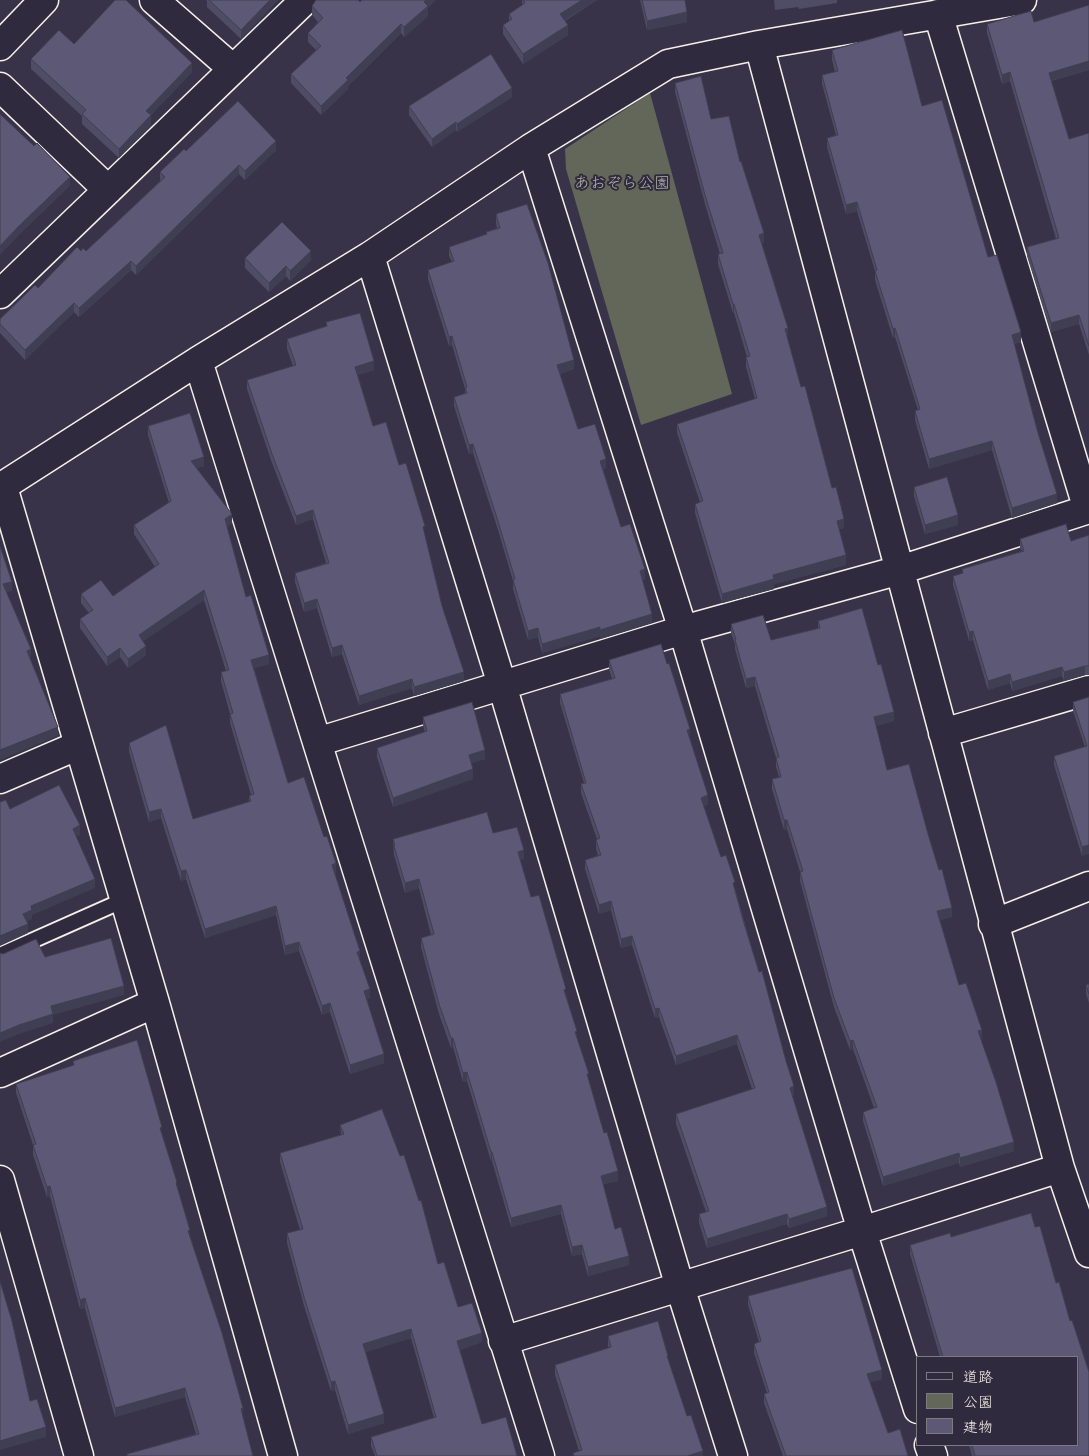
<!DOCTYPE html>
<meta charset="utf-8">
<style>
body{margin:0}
#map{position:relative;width:1089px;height:1456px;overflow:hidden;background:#383348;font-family:"Comic Neue","Klee One",sans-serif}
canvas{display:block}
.legend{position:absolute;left:916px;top:1356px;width:162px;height:90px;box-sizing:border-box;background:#2f2a3d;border:1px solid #7e7a81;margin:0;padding:6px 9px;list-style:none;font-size:15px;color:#f4f1e8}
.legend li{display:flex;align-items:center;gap:10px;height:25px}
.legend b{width:25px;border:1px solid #7e7a81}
</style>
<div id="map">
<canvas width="1089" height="1456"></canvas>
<ul class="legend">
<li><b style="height:6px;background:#2f2a3d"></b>道路</li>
<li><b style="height:14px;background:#62675a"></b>公園</li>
<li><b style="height:14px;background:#5c5875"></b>建物</li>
</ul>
</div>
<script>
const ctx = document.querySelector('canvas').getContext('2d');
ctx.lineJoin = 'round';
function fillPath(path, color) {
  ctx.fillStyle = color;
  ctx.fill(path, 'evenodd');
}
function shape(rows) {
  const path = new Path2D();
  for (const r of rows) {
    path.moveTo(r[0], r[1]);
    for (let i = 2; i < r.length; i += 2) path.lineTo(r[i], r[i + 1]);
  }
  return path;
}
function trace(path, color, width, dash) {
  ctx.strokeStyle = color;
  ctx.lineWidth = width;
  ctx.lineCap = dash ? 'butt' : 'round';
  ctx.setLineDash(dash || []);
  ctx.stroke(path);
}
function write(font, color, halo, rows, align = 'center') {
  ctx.font = font + ' "Comic Neue","Klee One",sans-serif';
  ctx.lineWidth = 4;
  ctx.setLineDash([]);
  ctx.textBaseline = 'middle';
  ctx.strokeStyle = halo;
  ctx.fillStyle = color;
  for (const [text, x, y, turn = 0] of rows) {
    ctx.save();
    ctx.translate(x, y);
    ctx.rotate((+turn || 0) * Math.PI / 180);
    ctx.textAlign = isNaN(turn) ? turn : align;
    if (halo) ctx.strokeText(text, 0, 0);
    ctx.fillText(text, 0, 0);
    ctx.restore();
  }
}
const green = shape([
 [650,93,732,394,641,425,566,169,565,149]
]);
const lane = shape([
 [0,955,124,900]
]);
const street = shape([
 [154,0,233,69],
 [938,14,1088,510],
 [759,45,1060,1168,1089,1253],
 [0,46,44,0],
 [0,87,108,190],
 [531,148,683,630,862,1231,918,1409],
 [370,256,502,685,680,1287,733,1456],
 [0,294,305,0],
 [198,361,540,1456],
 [3,487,155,1003,283,1456],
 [0,488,198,361,370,256,531,148,668,64,759,45,1022,0],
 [943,733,1089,690],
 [317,742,683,630,900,570,1089,509],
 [0,779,79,745],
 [993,924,1089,886],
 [0,1073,155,1003],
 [0,1180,79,1456],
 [503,1341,862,1231,1060,1168],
 [929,1445,933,1456]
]);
const wall = shape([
 [206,0,278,0,241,39,207,7,207,1],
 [522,0,597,0,565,21,568,35,523,64,503,34,503,25,509,22,509,14,522,5],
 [640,0,685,0,687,22,647,30],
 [774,0,837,0,837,3,799,9,798,7,775,10],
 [360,2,428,8,428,16,404,37,401,33,348,86,348,89,321,115,291,83,291,74,316,50,308,42,308,33,318,22,312,15,312,6],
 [1034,22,1089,70,1051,81,1069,139,1089,133,1089,355,1079,324,1051,332,1027,256,1027,247,1056,239,1010,81,1002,84,987,33,987,24],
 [74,44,192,72,151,115,151,125,119,158,82,124,82,116,31,69,31,59],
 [832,50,922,106,988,257,1021,342,1014,344,1057,503,1012,518,992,450,929,469,915,420,915,411,918,410,895,337,893,338,875,280,875,271,857,211,846,214,827,147,827,138,836,135,822,84,822,75,835,72,832,60],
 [675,83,711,119,740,162,764,243,762,243,788,337,787,337,801,387,844,528,839,529,846,565,774,584,774,589,722,603,695,513,695,504,700,502,677,433,677,424,755,399,746,367,746,357,747,357,734,313,733,313,718,264,718,254,720,254,705,204,675,92],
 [512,97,457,132,456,130,432,147,409,115,409,106],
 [276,150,245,180,239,174,136,275,131,270,79,317,74,312,25,360,0,333,0,319,38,288,81,251,86,251,160,181,160,172,186,151],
 [496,214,574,369,560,374,578,429,606,468,603,469,621,527,645,579,642,580,652,623,600,639,600,636,542,653,538,637,528,640,513,589,513,581,498,530,473,453,469,454,454,406,454,397,465,393,465,389,452,345,449,346,428,279,428,270,452,262,449,256,449,247,486,234,486,232,497,228,496,224],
 [245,258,311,260,290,281,286,276,269,292,245,268],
 [326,322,374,370,358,375,373,426,399,465,425,535,442,606,464,681,414,696,412,688,359,705,342,654,332,657,317,608,304,612,295,582,295,573,326,563,313,519,296,525,272,463,247,389,247,380,293,366,287,349,287,339,326,326],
 [148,426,204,466,197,468,232,523,227,527,246,597,269,664,254,668,288,783,336,873,335,873,370,998,367,999,384,1063,350,1074,330,1012,322,1015,299,951,285,955,276,915,205,938,186,879,181,881,161,818,149,822,129,752,129,743,193,819,249,802,249,796,251,795,230,723,230,714,221,681,221,672,226,671,204,600,143,641,146,655,128,668,120,657,107,666,80,628,80,619,89,613,81,603,81,594,113,596,155,567,134,534,134,525,169,503,148,435],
 [914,487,958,525,925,534,914,496],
 [1089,535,1089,675,1085,675,1064,681,1062,676,1012,691,1010,683,988,690,973,640,969,641,953,585,953,576,962,574,962,569,1022,551,1020,548,1020,539,1071,541],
 [818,621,894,721,876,726,887,770,928,834,952,917,940,920,959,985,982,1039,981,1039,1014,1151,960,1167,959,1163,883,1186,863,1121,863,1112,874,1108,853,1049,850,1050,834,1007,800,881,800,872,787,829,784,830,772,789,772,779,779,777,776,767,776,758,755,686,746,688,735,649,735,644,731,633,731,624,771,640,818,628],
 [609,660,690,738,708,804,704,806,721,857,735,889,794,1096,792,1096,827,1216,789,1228,787,1224,707,1248,699,1223,699,1214,706,1212,676,1124,676,1114,752,1089,737,1044,676,1065,659,1017,655,1018,632,945,621,948,611,910,599,914,585,869,585,860,598,855,596,849,596,840,597,839,581,793,581,784,584,783,560,703,560,694,612,679,609,669],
 [1089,697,1082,856,1054,765,1054,756,1085,747,1073,711,1073,702],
 [423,717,485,759,471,763,473,779,393,807,377,757,377,748,425,732,423,726],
 [493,833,524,859,520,860,531,897,566,995,589,1082,618,1181,603,1184,615,1229,629,1265,588,1276,582,1254,572,1256,561,1214,511,1227,492,1161,491,1161,467,1081,463,1082,453,1047,451,1048,439,1014,421,947,421,938,431,935,419,888,405,893,394,855,393,839],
 [1089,984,1089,1003,1086,994,1086,985],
 [73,1061,162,1135,190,1235,243,1418,253,1456,127,1456,127,1454,196,1434,185,1397,115,1417,85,1308,80,1309,50,1196,47,1197,33,1155,33,1145,16,1093,16,1084,73,1066],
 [340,1125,438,1264,458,1307,482,1342,460,1350,482,1424,517,1456,375,1456,371,1446,371,1437,434,1418,411,1338,366,1352,384,1423,348,1434,335,1390,331,1391,304,1306,287,1243,287,1233,300,1230,280,1162,280,1153,341,1135],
 [1031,1213,1035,1227,1040,1226,1056,1283,1059,1282,1070,1321,1072,1320,1089,1372,1089,1456,972,1456,969,1445,1078,1445,1078,1357,940,1357,910,1254,910,1245,950,1233,951,1237],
 [748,1296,882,1379,870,1382,888,1433,908,1456,783,1456,764,1403,764,1394,767,1393,754,1353,754,1344,759,1342,748,1305],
 [608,1336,668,1361,687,1416,703,1456,573,1456,573,1453,579,1451,555,1375,555,1365,609,1348,608,1346]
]);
const shadedWall = shape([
 [270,0,278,0,241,39,241,30],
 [426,0,436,0,428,8,428,16,404,37,404,27],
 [582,0,597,0,560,23,560,14],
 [687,12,687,22,647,30,647,21],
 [401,24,401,33,348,86,348,89,321,115,321,106,346,78],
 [568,25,568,35,523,64,523,54],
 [1089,61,1089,70,1049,81,1049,73],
 [192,63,192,72,146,120,146,111],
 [1010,72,1010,81,1002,84,1002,75],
 [512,88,512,97,457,132,457,124],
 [151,115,151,125,119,158,119,149],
 [456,122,456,130,432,147,432,139],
 [276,141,276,150,245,180,245,171],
 [239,165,239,174,136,275,136,266],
 [70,177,70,186,19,235,0,255,0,246,19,226],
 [857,202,857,211,846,214,846,205],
 [764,233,764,243,759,244,759,235],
 [311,251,311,260,290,281,290,271],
 [131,261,131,270,79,317,79,308],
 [286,266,286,276,269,292,269,283],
 [74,303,74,312,25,360,25,350],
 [733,304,734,304,734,313,733,313],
 [1079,315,1079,324,1051,332,1051,323],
 [788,328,788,337,785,338,785,329],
 [895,328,895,337,893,338,893,329],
 [1021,332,1021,342,1012,344,1012,335],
 [452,336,452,345,449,346,449,337],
 [574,360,574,369,557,375,557,365],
 [374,361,374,370,355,376,355,367],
 [992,441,992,450,929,469,929,459],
 [473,444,473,453,469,454,469,445],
 [204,457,204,466,191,470,191,461],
 [606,459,606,468,600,470,600,461],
 [1057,494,1057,503,1012,518,1012,508],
 [313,510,313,519,296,525,296,516],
 [232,514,232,523,225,529,225,519],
 [958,515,958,525,925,534,925,525],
 [844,519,844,528,837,530,837,521],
 [846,555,846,565,774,584,774,589,722,603,722,594,773,575],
 [645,569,645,579,640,581,640,571],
 [12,582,12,591,3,594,3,584],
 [204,590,204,600,139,644,139,635],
 [317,599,317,608,304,612,304,603],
 [652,614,652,623,600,639,600,630],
 [600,627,600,636,542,653,542,644],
 [538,628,538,637,528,640,528,631],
 [973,631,973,640,969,641,969,632],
 [342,645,342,654,332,657,332,648],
 [146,646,146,655,128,668,128,659],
 [120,648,120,657,107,666,107,657],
 [31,649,31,658,27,660,27,651],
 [269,655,269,664,251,669,251,660],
 [1085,666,1085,675,1064,681,1064,672],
 [1062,667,1062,676,1012,691,1012,682],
 [464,672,464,681,414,696,414,687],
 [1010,674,1010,683,988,690,988,681],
 [755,677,755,686,746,688,746,679],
 [412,679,412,688,359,705,359,696],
 [894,712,894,721,874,727,874,717],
 [58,727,58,736,0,760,0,750],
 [690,729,690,738,687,739,687,730],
 [485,750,485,759,469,764,469,755],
 [473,769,473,779,393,807,393,798],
 [708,795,708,804,701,807,701,798],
 [161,809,161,818,149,822,149,812],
 [784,820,787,820,787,829,784,830],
 [80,825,80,835,73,838,73,829],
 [1089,845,1089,854,1082,856,1082,847],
 [524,850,524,859,518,861,518,852],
 [336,863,336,873,332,874,332,865],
 [186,870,186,879,181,881,181,871],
 [95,879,95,888,32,915,32,919,23,924,23,914,31,906],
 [419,879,419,888,405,893,405,883],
 [611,901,611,910,599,914,599,905],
 [276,906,276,915,205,938,205,929],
 [952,908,952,917,937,921,937,911],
 [28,924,28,933,0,946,0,936],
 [632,936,632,945,621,948,621,939],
 [299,942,299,951,285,955,285,946],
 [360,951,360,960,357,952],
 [124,986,124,995,53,1015,53,1023,19,1034,0,1042,0,1033,51,1006],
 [370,989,370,998,364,1000,364,991],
 [330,1003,330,1012,322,1015,322,1006],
 [659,1008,659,1017,655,1018,655,1009],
 [982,1030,982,1039,978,1040,978,1031],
 [737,1035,737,1044,676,1065,676,1056],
 [451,1038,453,1038,453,1047,451,1048],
 [853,1040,853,1049,850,1050,850,1041],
 [384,1054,384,1063,350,1074,350,1065],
 [467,1072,467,1081,463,1082,463,1073],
 [794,1086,794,1096,790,1097,790,1088],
 [1014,1142,1014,1151,960,1167,960,1158],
 [491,1152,492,1152,492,1161,491,1161],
 [959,1153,959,1163,883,1186,883,1177],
 [618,1171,618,1181,601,1185,601,1176],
 [50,1186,50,1196,47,1197,47,1187],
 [561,1205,561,1214,511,1227,511,1218],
 [827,1207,827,1216,789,1228,789,1219],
 [787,1214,787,1224,707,1248,707,1239],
 [582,1245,582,1254,572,1256,572,1247],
 [629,1256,629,1265,588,1276,588,1267],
 [85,1298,85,1308,80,1309,80,1300],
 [411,1329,411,1338,363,1353,363,1344],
 [482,1333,482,1342,457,1351,457,1341],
 [882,1370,882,1379,867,1383,867,1374],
 [335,1381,335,1390,331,1391,331,1382],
 [185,1388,185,1397,115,1417,115,1408],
 [243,1408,243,1418,241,1418,241,1409],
 [384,1414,384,1423,348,1434,348,1425],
 [46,1427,46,1437,0,1450,0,1441],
 [703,1451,703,1456,687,1456]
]);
const building = shape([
 [115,0,126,0,192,63,146,111,151,115,119,149,82,114,86,110,31,59,59,30,74,44,115,0],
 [209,0,270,0,241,30,209,0],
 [316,0,358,0,360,2,362,0,426,0,424,2,428,6,404,27,401,24,346,78,348,80,321,106,291,74,321,46,308,33,323,18,312,6,316,0],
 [523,0,582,0,560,14,568,25,523,54,503,25,512,19,509,14,525,3,523,0],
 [642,0,685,0,687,12,647,21,642,0],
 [1089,5,1089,61,1049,73,1069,139,1089,133,1089,346,1079,315,1051,323,1027,247,1059,238,1010,72,1002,75,987,24,1031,11,1034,22,1089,5],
 [902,30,922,106,942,100,988,257,997,255,1021,332,1012,335,1038,433,1057,494,1012,508,992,441,929,459,915,411,920,409,895,328,893,329,875,271,877,270,857,202,846,205,827,138,838,135,822,75,838,71,832,50,902,30],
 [491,54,512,88,457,124,456,122,432,139,409,106,491,54],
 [701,76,711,119,729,116,740,162,741,161,764,233,759,235,788,328,785,329,801,387,805,386,832,488,836,487,841,506,844,519,837,521,846,555,773,575,774,579,722,594,695,504,703,501,677,424,757,398,746,357,750,356,734,304,733,304,718,254,723,253,705,195,675,83,701,76],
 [238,101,276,141,245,171,239,165,136,266,131,261,79,308,74,303,25,350,0,324,0,319,35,285,38,288,77,247,81,251,83,248,86,251,165,177,160,172,184,149,186,151,238,101],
 [0,114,34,146,37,143,70,177,19,226,0,246,0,114],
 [527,204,548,263,574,360,557,365,578,429,595,424,606,459,600,461,621,527,630,524,645,569,640,571,652,614,600,630,600,627,542,644,538,628,528,631,513,580,515,579,498,521,473,444,469,445,454,397,467,393,465,388,467,387,452,336,449,337,428,270,454,261,449,247,487,234,486,232,500,228,496,214,527,204],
 [282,222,311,251,290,271,286,266,269,283,245,258,282,222],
 [360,313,374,361,355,367,373,426,386,422,399,465,406,463,425,526,423,527,442,606,464,672,414,687,412,679,359,696,342,645,332,648,317,599,304,603,295,573,329,563,313,510,296,516,272,454,247,380,296,365,287,339,327,326,326,322,360,313],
 [190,413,204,457,191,461,232,514,225,519,246,597,251,595,269,655,251,660,288,783,304,777,324,837,327,836,336,863,332,865,360,951,357,952,370,989,364,991,384,1054,350,1065,330,1003,322,1006,299,942,285,946,276,906,205,929,186,870,181,871,161,809,149,812,129,743,166,725,193,819,251,801,249,796,254,794,230,714,233,713,221,672,229,670,204,590,139,635,146,646,128,659,120,648,107,657,80,619,93,610,81,594,101,580,113,596,159,564,134,525,171,501,148,426,190,413],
 [947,477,958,515,925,525,914,487,947,477],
 [1066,524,1071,541,1089,535,1089,666,1085,666,1064,672,1062,667,1012,682,1010,674,988,681,973,631,969,632,953,576,963,573,962,569,1024,551,1020,539,1066,524],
 [0,546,12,582,3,584,31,649,27,651,58,727,0,750,0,546],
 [862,608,878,665,881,664,894,712,874,717,887,770,909,764,928,834,939,870,942,869,952,908,937,911,959,985,966,983,982,1030,978,1031,996,1082,1014,1142,960,1158,959,1153,883,1177,863,1112,877,1107,853,1040,850,1041,834,998,800,872,803,871,787,820,784,820,772,779,781,777,776,758,779,757,755,677,746,679,735,640,736,640,731,624,763,615,771,640,820,628,818,621,862,608],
 [661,644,667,664,669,663,690,729,687,730,708,795,701,798,721,857,726,855,735,882,733,883,743,920,759,972,762,971,786,1061,794,1086,790,1088,827,1207,789,1219,787,1214,707,1239,699,1214,709,1211,676,1114,755,1088,737,1035,676,1056,659,1008,655,1009,632,936,621,939,611,901,599,905,585,860,601,855,596,840,600,838,581,784,586,783,560,694,615,678,609,660,661,644],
 [1089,697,1089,845,1082,847,1054,756,1087,746,1073,702,1089,697],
 [472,702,485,750,469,755,473,769,393,798,377,748,427,731,423,717,472,702],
 [59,785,80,825,73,829,95,879,31,906,32,910,23,914,28,924,0,936,0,802,6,800,10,809,59,785],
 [487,812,493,833,517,827,524,850,518,852,531,897,539,895,566,989,564,990,577,1031,575,1032,589,1074,587,1074,604,1133,607,1132,618,1171,601,1176,615,1229,621,1227,629,1256,588,1267,582,1245,572,1247,561,1205,511,1218,492,1152,491,1152,467,1072,463,1073,453,1038,451,1038,439,1004,421,938,434,934,419,879,405,883,394,846,395,845,393,839,487,812],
 [111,938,124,986,51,1006,53,1014,19,1025,0,1033,0,953,3,954,36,939,45,957,111,938],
 [1089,984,1089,994,1086,985,1089,984],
 [137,1040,162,1127,160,1128,177,1182,176,1183,190,1230,188,1231,222,1333,243,1408,241,1409,253,1456,127,1456,127,1454,199,1434,185,1388,115,1408,85,1298,80,1300,50,1186,47,1187,33,1145,36,1144,16,1084,74,1065,73,1061,137,1040],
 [382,1109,400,1156,404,1155,419,1201,421,1200,438,1264,444,1262,458,1307,472,1303,482,1333,457,1341,482,1424,506,1417,517,1456,377,1456,371,1437,436,1417,411,1329,363,1344,384,1414,348,1425,335,1381,331,1382,304,1297,287,1233,303,1229,280,1153,344,1134,340,1125,382,1109],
 [1031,1213,1035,1227,1040,1226,1056,1283,1059,1282,1070,1321,1072,1320,1089,1372,1089,1456,975,1456,972,1445,1078,1445,1078,1357,943,1357,935,1331,910,1245,950,1233,951,1237,1031,1213],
 [852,1268,882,1370,867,1374,888,1433,900,1429,908,1456,786,1456,764,1394,769,1392,754,1344,761,1341,748,1296,852,1268],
 [0,1281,12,1321,30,1401,37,1399,46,1427,0,1441,0,1281],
 [658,1321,668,1356,667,1356,687,1416,691,1415,703,1451,687,1456,574,1456,573,1453,582,1450,555,1365,611,1347,608,1336,658,1321]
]);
const parkNames = [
 ["あおぞら公園",622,183]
];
fillPath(green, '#62675a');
trace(lane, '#f4f1e8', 18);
trace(street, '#f4f1e8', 31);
trace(lane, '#2f2a3d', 14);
trace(street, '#2f2a3d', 28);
fillPath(wall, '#4f4c65');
fillPath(shadedWall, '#403e52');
fillPath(building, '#5c5875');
trace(building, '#403e52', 1);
write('16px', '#b2b3a8', '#2f2a3d', parkNames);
</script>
